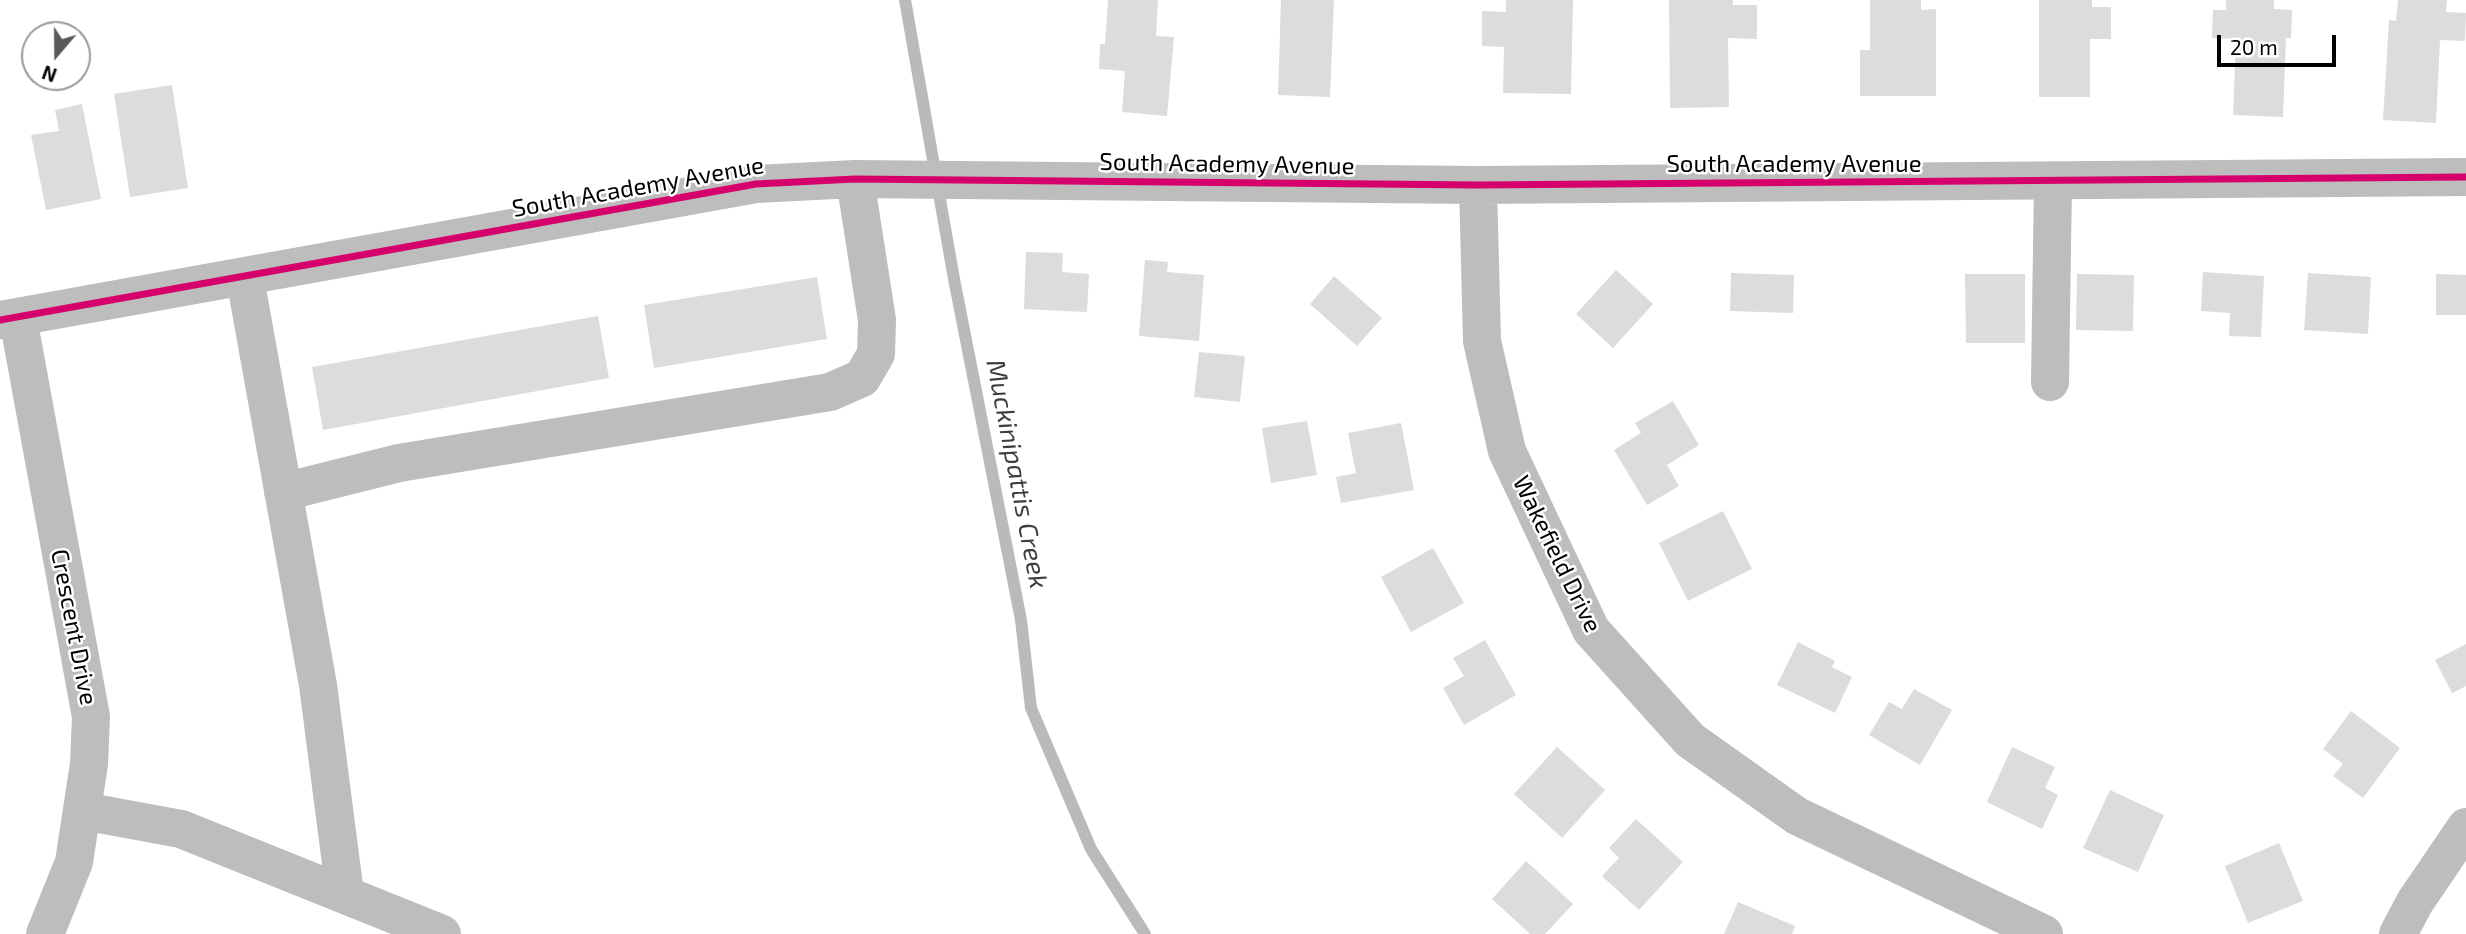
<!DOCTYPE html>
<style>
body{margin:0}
#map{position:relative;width:2466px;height:934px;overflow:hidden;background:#fff;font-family:"Exo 2",sans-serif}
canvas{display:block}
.north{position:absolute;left:21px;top:21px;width:70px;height:70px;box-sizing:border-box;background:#fff;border:2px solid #999;border-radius:50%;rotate:200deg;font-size:19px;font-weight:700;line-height:28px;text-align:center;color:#000}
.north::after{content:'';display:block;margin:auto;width:24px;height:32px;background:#595959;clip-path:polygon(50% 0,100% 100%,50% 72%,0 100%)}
.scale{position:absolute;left:2217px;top:35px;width:119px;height:32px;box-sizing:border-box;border:4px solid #000;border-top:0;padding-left:9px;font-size:21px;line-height:24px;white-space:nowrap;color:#000;-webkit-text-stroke:5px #fff;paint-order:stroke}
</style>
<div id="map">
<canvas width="2466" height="934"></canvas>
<div class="north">N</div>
<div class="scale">20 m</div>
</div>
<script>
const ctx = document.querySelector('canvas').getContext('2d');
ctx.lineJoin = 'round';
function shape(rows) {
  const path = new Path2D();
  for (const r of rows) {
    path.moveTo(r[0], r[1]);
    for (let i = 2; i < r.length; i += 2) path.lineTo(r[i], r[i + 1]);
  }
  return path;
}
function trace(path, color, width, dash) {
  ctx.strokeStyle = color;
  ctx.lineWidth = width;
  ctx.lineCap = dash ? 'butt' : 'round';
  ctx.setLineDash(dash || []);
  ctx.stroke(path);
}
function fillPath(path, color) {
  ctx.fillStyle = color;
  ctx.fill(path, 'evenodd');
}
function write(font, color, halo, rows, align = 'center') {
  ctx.font = font + ' "Exo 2",sans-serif';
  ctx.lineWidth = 5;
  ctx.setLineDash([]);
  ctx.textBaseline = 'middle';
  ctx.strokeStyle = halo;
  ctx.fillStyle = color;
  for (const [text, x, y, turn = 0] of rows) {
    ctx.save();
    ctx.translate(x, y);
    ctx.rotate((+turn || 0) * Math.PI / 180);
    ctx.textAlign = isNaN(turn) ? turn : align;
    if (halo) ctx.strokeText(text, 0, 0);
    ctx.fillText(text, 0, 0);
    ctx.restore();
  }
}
const stream = shape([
 [905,0,954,279,1021,620,1031,708,1091,849,1145,934]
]);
const building = shape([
 [1108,0,1158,0,1156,36,1174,37,1167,116,1122,112,1125,71,1099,69,1100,44,1105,44],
 [1281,0,1334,0,1330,97,1278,95],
 [1506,0,1573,0,1571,94,1503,93,1504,47,1482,46,1482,11,1506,12],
 [1669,0,1733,0,1733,5,1757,5,1757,39,1728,38,1729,107,1670,108],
 [1870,0,1921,0,1921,10,1936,9,1936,96,1860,96,1860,50,1870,50],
 [2039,0,2092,0,2092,7,2111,7,2111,39,2090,39,2090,97,2039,97],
 [2226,0,2274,0,2274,9,2292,10,2291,38,2286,38,2283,117,2233,115,2236,39,2212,38,2213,10,2226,10],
 [2398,0,2447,0,2446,12,2466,13,2465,41,2440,40,2436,123,2383,120,2389,20,2396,21],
 [172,85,188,188,130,197,114,94],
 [82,104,101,199,46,210,31,135,59,131,55,110],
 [1026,252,1063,253,1062,272,1089,274,1087,312,1024,309],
 [1145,260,1168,262,1167,272,1204,275,1199,341,1139,336],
 [1616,270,1653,304,1613,348,1576,314],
 [2203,272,2264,276,2261,337,2229,336,2230,313,2201,311],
 [1731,273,1794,275,1793,313,1730,311],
 [2308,273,2371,277,2368,334,2304,330],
 [1965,274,2025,274,2025,343,1966,343],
 [2077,274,2134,275,2133,331,2076,330],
 [2436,274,2466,275,2466,315,2436,315],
 [1334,276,1382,318,1357,346,1310,304],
 [817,277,827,339,654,368,644,305],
 [598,316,609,378,323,430,312,367],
 [1199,352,1245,356,1240,402,1194,397],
 [1673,401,1699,445,1667,465,1679,486,1647,505,1614,450,1641,433,1635,423],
 [1307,421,1317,475,1271,483,1262,428],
 [1401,423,1414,490,1341,503,1336,477,1356,473,1348,433],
 [1723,511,1752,569,1688,601,1659,543],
 [1433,548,1464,603,1411,632,1381,577],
 [1485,640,1516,695,1464,725,1443,688,1464,676,1453,658],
 [1798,642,1835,661,1832,667,1852,677,1835,713,1777,685],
 [2466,644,2466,686,2452,693,2435,660],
 [1914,689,1952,710,1920,765,1869,735,1889,702,1902,709],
 [2351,711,2400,748,2363,798,2333,776,2343,764,2323,749],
 [1557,747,1605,790,1562,838,1514,794],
 [2012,747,2055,767,2045,788,2058,795,2042,829,1987,802],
 [2110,790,2164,815,2138,872,2083,848],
 [1636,819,1683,862,1639,910,1602,876,1619,858,1609,848],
 [2279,843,2303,901,2248,923,2225,866],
 [1526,861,1573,904,1545,934,1530,934,1492,899],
 [1738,902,1795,926,1792,934,1724,934]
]);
const minor = shape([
 [1478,185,1482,341,1507,451,1591,630,1690,740,1797,816,2044,934],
 [245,278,318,685,345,894],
 [18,318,91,717,89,764,74,862,45,934],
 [0,320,756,184,855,179,1478,185,2466,177],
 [2050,382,2053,181],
 [283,492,399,463,830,392,862,378,876,354,877,320,855,179],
 [83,811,181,829,442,934],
 [2398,934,2415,902,2466,827]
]);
const cycleway = shape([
 [0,320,756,184,855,179,1478,185,2466,177]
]);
const streetNames = [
 ["South Academy Avenue",1227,164,1],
 ["South Academy Avenue",1794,164],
 ["South Academy Avenue",638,187,-10],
 ["Wakefield Drive",1557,554,64],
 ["Crescent Drive",74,627,79]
];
const waterNames = [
 ["Muckinipattis Creek",1017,474,79]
];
trace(stream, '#bababa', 12);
fillPath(building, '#dcdcdc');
trace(minor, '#bdbdbd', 38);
trace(cycleway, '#d6006c', 7);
write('24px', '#000', '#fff', streetNames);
write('italic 26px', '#3e3e3e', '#fff', waterNames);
</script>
